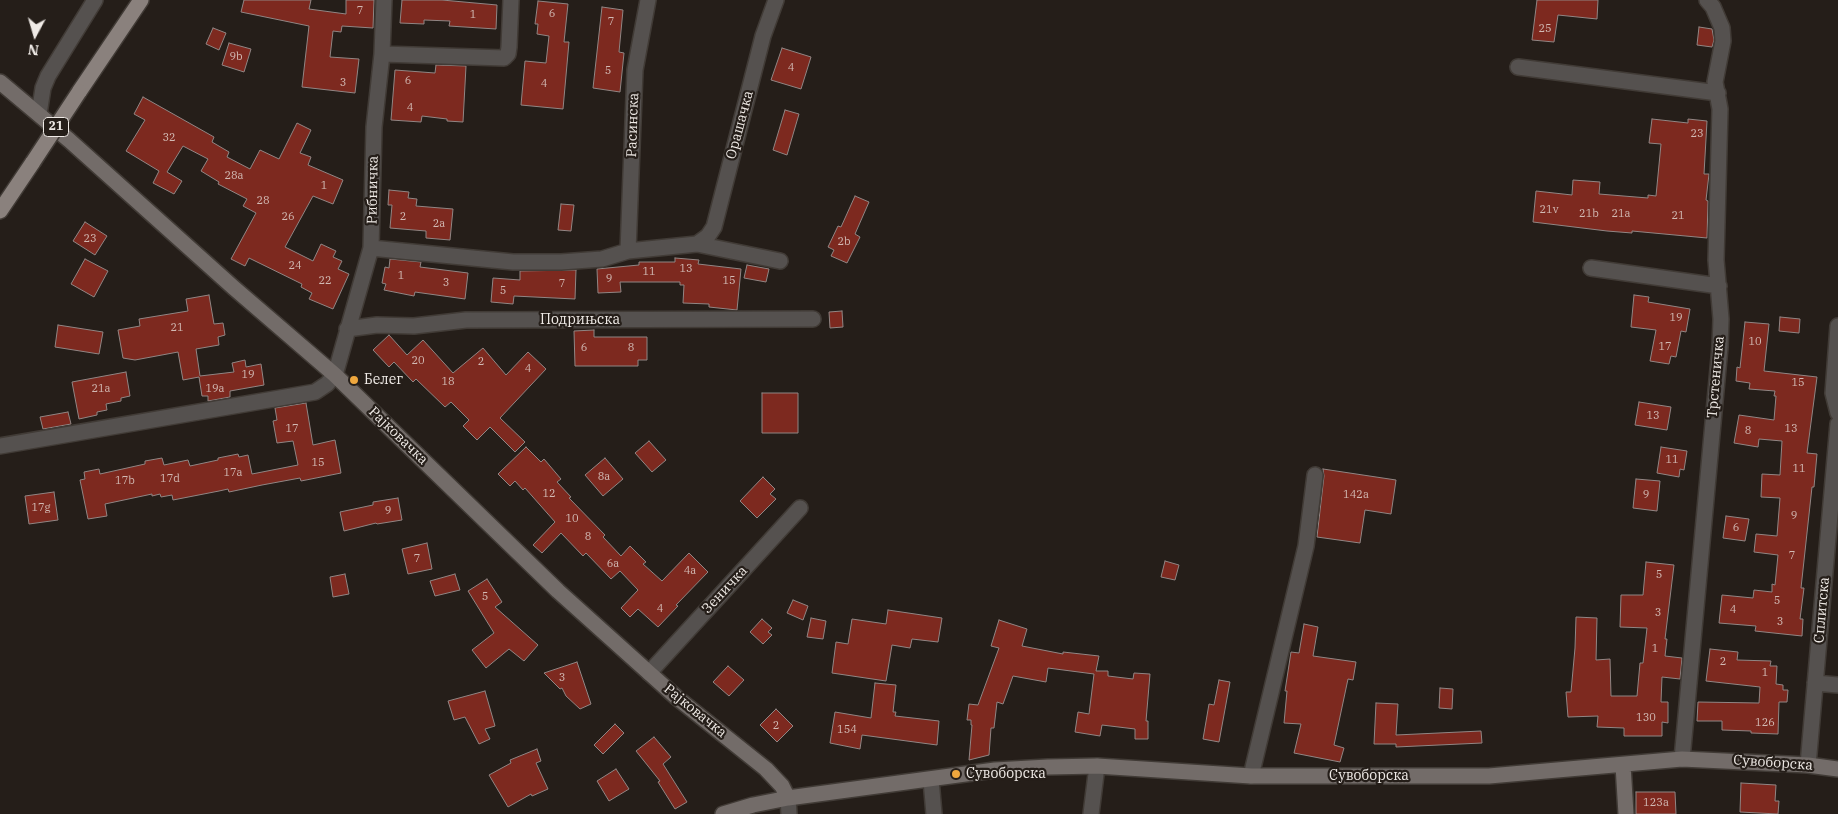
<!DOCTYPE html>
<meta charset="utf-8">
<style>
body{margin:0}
#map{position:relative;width:1838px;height:814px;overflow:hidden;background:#251e19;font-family:"IBM Plex Serif",serif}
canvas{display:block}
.north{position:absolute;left:10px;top:10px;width:50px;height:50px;-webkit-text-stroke:4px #251e19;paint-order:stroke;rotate:186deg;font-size:14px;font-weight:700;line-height:20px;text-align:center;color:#efeae6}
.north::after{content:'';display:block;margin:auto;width:18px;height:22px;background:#efeae6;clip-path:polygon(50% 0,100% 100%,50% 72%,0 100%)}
</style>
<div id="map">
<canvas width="1838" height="814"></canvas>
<div class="north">N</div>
</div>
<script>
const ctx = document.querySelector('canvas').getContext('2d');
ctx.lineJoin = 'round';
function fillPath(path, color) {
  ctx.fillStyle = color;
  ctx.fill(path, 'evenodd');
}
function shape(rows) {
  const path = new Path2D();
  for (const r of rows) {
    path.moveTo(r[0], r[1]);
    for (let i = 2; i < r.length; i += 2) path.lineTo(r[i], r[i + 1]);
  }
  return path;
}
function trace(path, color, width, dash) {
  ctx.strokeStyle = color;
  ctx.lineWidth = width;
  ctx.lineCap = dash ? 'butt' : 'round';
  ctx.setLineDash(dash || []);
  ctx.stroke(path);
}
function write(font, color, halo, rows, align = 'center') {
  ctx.font = font + ' "IBM Plex Serif",serif';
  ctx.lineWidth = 4.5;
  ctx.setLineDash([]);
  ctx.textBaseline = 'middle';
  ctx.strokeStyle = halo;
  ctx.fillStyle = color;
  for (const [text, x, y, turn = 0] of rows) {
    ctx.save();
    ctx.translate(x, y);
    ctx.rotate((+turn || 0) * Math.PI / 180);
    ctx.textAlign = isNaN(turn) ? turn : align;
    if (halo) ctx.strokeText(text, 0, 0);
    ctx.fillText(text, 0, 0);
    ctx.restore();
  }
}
const building = shape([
 [244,0,311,0,309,9,346,14,346,0,374,0,373,28,342,26,341,32,333,31,330,57,359,59,355,93,302,87,309,26,241,12,244,0],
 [402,0,442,0,497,5,496,29,449,26,450,21,424,20,424,24,400,23,402,0],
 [1537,0,1598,0,1597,19,1558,15,1554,42,1532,40,1537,0],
 [538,1,568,4,564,42,569,42,563,109,521,105,525,61,546,63,549,36,537,34,538,24,535,24,538,1],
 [602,7,623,10,619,52,624,53,620,92,593,88,602,7],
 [1699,27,1712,29,1714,40,1712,47,1697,45,1699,27],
 [213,28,226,33,219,50,206,44,213,28],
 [229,43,251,49,244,72,222,65,229,43],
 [782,48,811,57,801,89,771,80,782,48],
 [436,65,466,66,463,122,447,121,447,119,422,116,421,122,391,120,395,70,435,73,436,65],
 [143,97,214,137,212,142,229,152,227,157,250,169,260,150,279,159,297,123,311,130,300,153,311,157,308,165,343,180,333,204,313,196,285,247,313,261,321,244,336,251,333,257,342,261,338,269,349,274,333,309,309,299,312,293,301,287,302,284,249,258,245,266,231,259,256,213,243,206,247,199,218,184,219,182,201,171,208,159,183,146,167,172,182,181,174,194,153,183,159,171,126,151,145,120,134,114,143,97],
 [785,110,799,114,787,155,773,150,785,110],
 [1652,119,1688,123,1688,119,1707,121,1704,174,1709,174,1706,200,1708,201,1707,238,1632,231,1632,233,1607,231,1533,222,1536,191,1572,195,1573,180,1600,182,1599,194,1648,198,1648,195,1656,196,1661,144,1649,143,1652,119],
 [389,190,409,192,408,198,417,199,416,206,453,209,450,240,426,238,426,231,390,228,392,205,388,205,389,190],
 [855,196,869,202,855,234,860,237,847,263,831,256,834,250,828,247,838,226,841,227,855,196],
 [561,204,574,205,571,231,558,230,561,204],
 [85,222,107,236,95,255,73,241,85,222],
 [675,258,699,260,698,264,741,269,737,310,709,307,709,304,683,303,684,285,680,285,680,282,620,282,621,292,598,293,597,269,639,265,639,262,675,262,675,258],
 [85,259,108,271,94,297,71,284,85,259],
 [390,259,421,262,420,267,468,273,465,299,415,292,414,296,384,290,386,284,382,283,385,267,389,268,390,259],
 [747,265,769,269,766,282,744,278,747,265],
 [576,270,575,299,514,296,513,304,491,302,493,278,520,280,520,271,576,270],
 [209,295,214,324,223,323,225,335,218,337,219,345,196,349,200,376,234,372,232,363,245,360,246,367,261,364,264,385,230,391,230,397,208,401,208,396,202,396,199,377,183,380,178,352,135,360,123,358,118,330,140,326,139,319,188,311,186,299,209,295],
 [1634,295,1649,297,1648,302,1690,309,1686,332,1681,331,1676,357,1671,356,1669,364,1650,361,1656,330,1631,327,1634,295],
 [842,311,843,327,830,328,829,312,842,311],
 [1780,317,1800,319,1799,333,1779,331,1780,317],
 [1745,322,1769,324,1764,371,1817,377,1807,453,1817,454,1814,487,1812,487,1801,588,1804,588,1800,619,1803,619,1802,636,1755,631,1756,626,1719,623,1722,595,1753,598,1754,590,1772,592,1772,584,1775,585,1778,555,1754,552,1756,534,1777,536,1780,498,1761,497,1762,474,1780,475,1782,441,1759,439,1758,447,1734,443,1739,415,1774,420,1776,396,1774,396,1775,391,1749,389,1750,383,1736,381,1737,367,1740,368,1745,322],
 [58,325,103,332,99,354,55,347,58,325],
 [594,330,594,337,647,337,647,360,638,360,638,366,575,366,574,331,594,330],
 [389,335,407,355,423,340,453,373,483,348,506,375,528,352,546,369,500,418,525,442,515,452,490,427,477,440,463,426,469,420,451,402,445,407,416,379,413,382,394,362,389,367,373,350,389,335],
 [126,372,130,396,121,398,121,401,106,404,107,410,97,412,97,415,79,419,72,382,126,372],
 [762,393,798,393,798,433,762,433,762,393],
 [1639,402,1671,407,1667,430,1635,425,1639,402],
 [306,403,313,445,335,440,341,473,301,481,300,478,262,485,229,492,228,489,219,491,173,500,172,495,161,497,160,494,152,496,152,494,105,504,107,516,88,519,80,480,85,479,84,472,99,469,100,474,145,464,145,461,162,458,164,465,188,460,190,466,218,460,218,458,238,454,239,457,248,455,252,474,298,465,293,441,277,443,273,421,277,420,275,408,306,403],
 [68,412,71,424,43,429,40,417,68,412],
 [649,441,666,460,652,472,635,453,649,441],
 [526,447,541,462,544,459,561,479,557,482,571,497,569,498,605,535,603,537,621,556,630,546,646,562,643,564,662,581,689,553,708,572,676,605,678,606,658,627,638,609,630,617,621,608,638,590,620,571,611,579,586,553,583,556,561,533,542,553,533,545,555,522,525,488,523,490,515,481,510,486,498,474,526,447],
 [1661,447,1687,451,1684,470,1680,469,1679,477,1657,473,1661,447],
 [605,458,623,479,603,496,585,475,605,458],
 [1323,469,1396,480,1391,514,1365,510,1360,543,1317,537,1324,476,1323,469],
 [763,477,775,489,770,494,776,499,757,518,740,501,763,477],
 [1636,479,1660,481,1657,511,1633,508,1636,479],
 [54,492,58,520,29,524,25,496,54,492],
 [398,498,402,520,377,524,376,523,344,531,340,512,373,505,373,502,398,498],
 [1726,516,1749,519,1745,541,1723,538,1726,516],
 [427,543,432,569,408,574,402,549,427,543],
 [1165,561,1179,565,1175,580,1161,577,1165,561],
 [1646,562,1674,565,1665,639,1667,639,1665,656,1682,658,1680,679,1662,677,1661,702,1668,702,1668,723,1662,722,1662,736,1624,736,1624,728,1597,727,1598,716,1568,717,1566,692,1571,692,1575,648,1576,617,1597,618,1596,660,1610,659,1611,696,1637,696,1640,663,1643,663,1647,628,1620,627,1621,595,1643,595,1646,562],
 [345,574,349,594,333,597,330,577,345,574],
 [455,574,460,590,435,596,430,581,455,574],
 [487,579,502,602,495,607,538,645,524,661,509,649,486,668,472,650,494,633,468,591,487,579],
 [793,600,808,606,803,620,787,613,793,600],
 [888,610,942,618,938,642,912,639,910,648,892,645,886,681,832,673,836,642,848,644,852,619,886,624,888,610],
 [811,618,826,621,823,639,807,637,811,618],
 [762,619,772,628,768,632,772,635,763,644,750,632,762,619],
 [999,620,1027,629,1022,646,1063,654,1063,652,1099,656,1096,671,1108,671,1108,676,1133,679,1134,673,1150,674,1146,721,1148,721,1148,739,1135,739,1135,729,1102,725,1100,736,1075,732,1078,712,1089,714,1094,674,1048,668,1046,682,1013,676,1003,704,997,702,994,728,991,728,989,755,969,760,972,725,971,725,971,720,967,720,969,704,978,705,999,648,991,646,999,620],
 [1304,624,1318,627,1313,656,1356,662,1353,680,1348,679,1334,745,1344,748,1340,762,1294,753,1301,724,1284,723,1287,691,1285,691,1291,652,1299,653,1304,624],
 [1710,649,1738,652,1737,660,1771,661,1770,666,1777,666,1776,684,1783,685,1783,690,1788,690,1787,702,1779,702,1778,734,1751,733,1751,731,1722,730,1722,721,1697,721,1698,702,1759,703,1760,687,1706,681,1710,649],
 [577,662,591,704,580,709,566,696,562,688,560,689,544,673,577,662],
 [728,666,744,680,729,696,713,682,728,666],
 [1219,680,1230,682,1219,742,1203,739,1209,704,1214,705,1219,680],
 [875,683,896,685,893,712,896,712,895,716,939,721,937,745,862,735,860,749,830,743,835,712,871,718,875,683],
 [1440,688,1453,689,1452,709,1439,708,1440,688],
 [485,691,495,726,485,729,490,739,479,744,465,717,454,720,448,701,485,691],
 [1376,703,1398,704,1396,735,1481,731,1482,743,1396,747,1396,744,1374,744,1376,703],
 [776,709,793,726,777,742,760,725,776,709],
 [615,724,624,733,603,754,594,745,615,724],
 [654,737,671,757,663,764,687,802,675,809,658,782,660,781,636,751,654,737],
 [537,749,541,761,536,763,548,789,532,796,531,794,508,807,489,775,511,763,510,760,537,749],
 [616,769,629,789,609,801,597,781,616,769],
 [1741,783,1776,785,1775,801,1779,801,1778,814,1740,812,1741,783],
 [1636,792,1675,792,1676,814,1636,814,1636,792]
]);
const street = shape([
 [382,54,504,58,508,54,509,47,511,0],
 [1518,67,1718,93],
 [39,114,43,88,48,76,95,0],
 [697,244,708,236,714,227,763,36,776,0],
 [371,248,513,262,561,262,602,259,628,251,697,244,780,261],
 [628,251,635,70,648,0],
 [1591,268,1719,286],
 [1838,326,1833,393,1838,413],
 [347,329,377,325,414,326,466,320,813,319],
 [0,446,315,392,327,384,335,375,371,248,374,127,382,54,384,0],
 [649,673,800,508],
 [1815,683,1838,685],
 [1682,759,1720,347,1721,319,1716,260,1720,109,1715,82,1723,41,1722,28,1713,7,1707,0],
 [1808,765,1838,424],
 [1251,776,1306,546,1315,475],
 [931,780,934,814],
 [788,798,789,814],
 [1091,814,1097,766]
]);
const secondary = shape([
 [0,82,69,140,234,288,335,375,558,591,676,697,766,769,782,786,788,798],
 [1623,765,1626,814],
 [723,814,753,805,788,798,995,770,1048,767,1097,766,1251,776,1489,776,1682,759,1808,765,1838,769]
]);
const primary = shape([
 [79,92,141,0],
 [0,211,33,162]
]);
const primaryBridge = shape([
 [33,162,79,92]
]);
const markers = [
 [354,380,5,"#efa73e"],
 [956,774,5,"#efa73e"]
];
const numberNames = [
 ["7",360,11],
 ["6",552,14],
 ["1",473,15],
 ["7",611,22],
 ["25",1545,29],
 ["9b",236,57],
 ["4",791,68],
 ["5",608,71],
 ["6",408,81],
 ["3",343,83],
 ["4",544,84],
 ["4",410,108],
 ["23",1697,134],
 ["32",169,138],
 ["28a",234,176],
 ["1",324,186],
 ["28",263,201],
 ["21v",1549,210],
 ["21b",1589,214],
 ["21a",1621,214],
 ["21",1678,216],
 ["26",288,217],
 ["2",403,217],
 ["2a",439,224],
 ["23",90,239],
 ["2b",844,242],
 ["24",295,266],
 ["13",686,269],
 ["11",649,272],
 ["1",401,276],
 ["9",609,279],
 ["22",325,281],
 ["15",729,281],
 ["3",446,283],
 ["7",562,284],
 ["5",503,291],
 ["19",1676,318],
 ["21",177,328],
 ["10",1755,342],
 ["17",1665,347],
 ["6",584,348],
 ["8",631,348],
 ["20",418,361],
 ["2",481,362],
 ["4",528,369],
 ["19",248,375],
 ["18",448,382],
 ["15",1798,383],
 ["21a",101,389],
 ["19a",215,389],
 ["13",1653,416],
 ["17",292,429],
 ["13",1791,429],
 ["8",1748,431],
 ["11",1672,460],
 ["15",318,463],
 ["11",1799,469],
 ["17a",233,473],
 ["8a",604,477],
 ["17d",170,479],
 ["17b",125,481],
 ["12",549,494],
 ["142a",1356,495],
 ["9",1646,495],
 ["17g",41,508],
 ["9",388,511],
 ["9",1794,516],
 ["10",572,519],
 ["6",1736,528],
 ["8",588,537],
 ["7",1792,556],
 ["7",417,559],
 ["6a",613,564],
 ["4a",690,571],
 ["5",1659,575],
 ["5",485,597],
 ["5",1777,601],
 ["4",660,609],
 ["4",1733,610],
 ["3",1658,613],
 ["3",1780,622],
 ["1",1655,649],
 ["2",1723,662],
 ["1",1765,673],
 ["3",562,678],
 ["130",1646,718],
 ["126",1765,723],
 ["2",776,726],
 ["154",847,730],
 ["123a",1656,803]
];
const shields = [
 [56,127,25]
];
const shieldNames = [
 ["21",56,127]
];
const streetNames = [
 ["Расинска",633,125,-88],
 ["Орашачка",740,125,-75],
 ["Рибничка",373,190,-89],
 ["Подрињска",580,320],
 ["Трстеничка",1716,377,-85],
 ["Рајковачка",398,436,44],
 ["Зеничка",725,590,-47],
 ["Сплитска",1822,610,-85],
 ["Рајковачка",695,711,39],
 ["Сувоборска",1773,763,4],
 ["Сувоборска",1369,776]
];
const poiNames = [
 ["Белег",364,380],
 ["Сувоборска",966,774]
];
fillPath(building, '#7d291f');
trace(building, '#918684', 1);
trace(street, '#413b36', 18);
trace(secondary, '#413b36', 18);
trace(primary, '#413b36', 18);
trace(street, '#55514f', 15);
trace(secondary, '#736c69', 15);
trace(primary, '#8a817d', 15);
trace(primaryBridge, '#413b36', 18, []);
trace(primaryBridge, '#8a817d', 15);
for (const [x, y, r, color] of markers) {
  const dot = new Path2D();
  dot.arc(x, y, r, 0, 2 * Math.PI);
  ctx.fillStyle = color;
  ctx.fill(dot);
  trace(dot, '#251e19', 2);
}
write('11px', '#d2bab4', null, numberNames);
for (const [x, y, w] of shields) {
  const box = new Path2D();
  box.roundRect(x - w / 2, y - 9.5, w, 19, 4);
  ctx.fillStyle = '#251e19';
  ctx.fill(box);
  trace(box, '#efeae6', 1);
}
write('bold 12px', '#efeae6', null, shieldNames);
write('14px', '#efeae6', '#251e19', streetNames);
write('14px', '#efeae6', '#251e19', poiNames, 'left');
</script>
